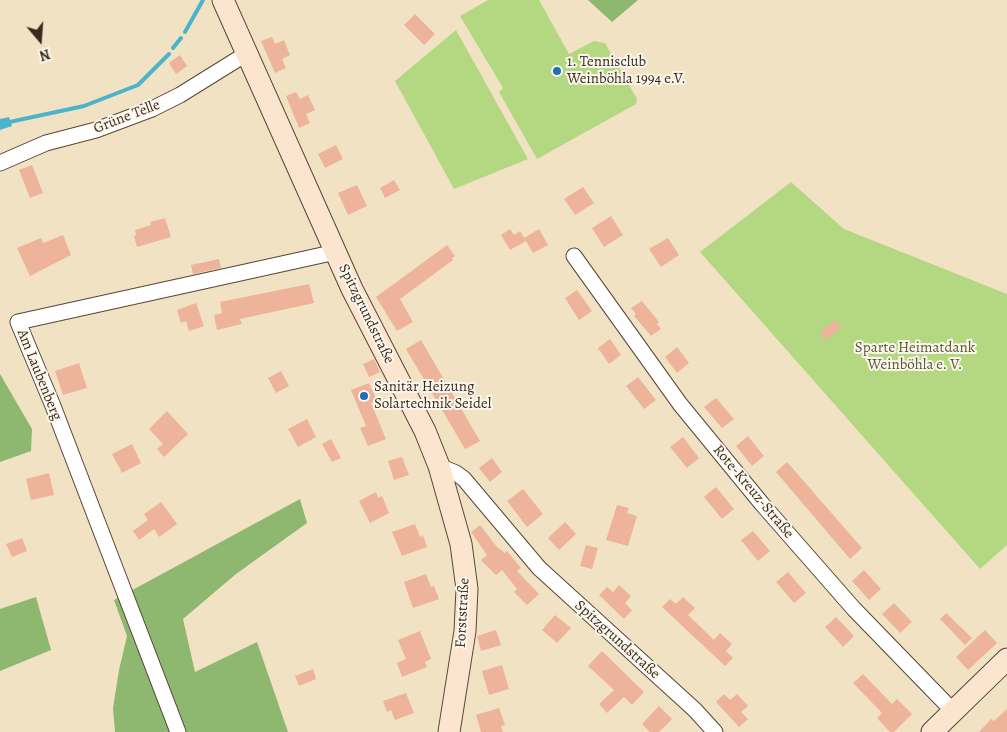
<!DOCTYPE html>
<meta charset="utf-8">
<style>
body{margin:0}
#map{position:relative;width:1007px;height:732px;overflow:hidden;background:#f2e2c4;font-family:Alegreya,serif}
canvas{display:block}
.north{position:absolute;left:15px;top:15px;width:50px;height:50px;-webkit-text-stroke:4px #fbf7ec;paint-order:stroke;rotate:162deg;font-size:14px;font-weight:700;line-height:20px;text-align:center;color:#3b2a1e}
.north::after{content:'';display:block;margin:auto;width:18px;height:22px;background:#3b2a1e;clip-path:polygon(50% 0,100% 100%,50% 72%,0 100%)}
</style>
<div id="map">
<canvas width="1007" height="732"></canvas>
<div class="north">N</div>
</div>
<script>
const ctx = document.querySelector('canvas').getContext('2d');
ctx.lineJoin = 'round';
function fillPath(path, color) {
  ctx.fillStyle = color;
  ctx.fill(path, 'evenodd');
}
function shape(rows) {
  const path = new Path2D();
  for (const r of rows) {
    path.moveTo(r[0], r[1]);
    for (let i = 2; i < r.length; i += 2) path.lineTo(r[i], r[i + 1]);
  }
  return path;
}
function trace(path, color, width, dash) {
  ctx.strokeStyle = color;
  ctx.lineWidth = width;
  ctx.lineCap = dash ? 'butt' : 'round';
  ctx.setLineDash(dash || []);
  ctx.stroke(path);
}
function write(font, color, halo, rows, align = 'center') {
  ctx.font = font + ' Alegreya,serif';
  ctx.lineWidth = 4;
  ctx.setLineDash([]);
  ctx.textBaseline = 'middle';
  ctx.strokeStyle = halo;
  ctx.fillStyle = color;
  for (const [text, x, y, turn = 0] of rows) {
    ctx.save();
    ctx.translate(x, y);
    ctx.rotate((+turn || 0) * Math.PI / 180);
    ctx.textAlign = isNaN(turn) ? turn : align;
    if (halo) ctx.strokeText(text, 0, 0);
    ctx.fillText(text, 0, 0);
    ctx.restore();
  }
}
const green = shape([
 [488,0,539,0,569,54,594,41,605,43,637,99,636,104,537,159,499,92,503,88,460,16],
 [456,30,528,159,454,189,395,81],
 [791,182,844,229,1007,294,1007,545,980,569,700,252]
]);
const forest = shape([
 [588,0,638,0,612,22],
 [0,374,32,429,31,451,0,462],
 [300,499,307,523,236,574,183,619,195,672,257,642,288,732,115,732,113,708,119,670,127,636,114,600],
 [36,597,51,650,0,671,0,609]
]);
const water = shape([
 [9,117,12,126,0,130,0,119]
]);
const stream = shape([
 [185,32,203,0],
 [173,48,181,38],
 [0,124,84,106,138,85,169,54]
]);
const building = shape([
 [415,14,435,34,424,45,404,25],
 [272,37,275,44,284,40,290,55,282,59,286,68,275,73,261,41],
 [180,55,187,66,176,74,169,63],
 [296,92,300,99,308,95,315,110,306,114,310,123,299,128,286,96],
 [336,145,343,159,325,168,318,154],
 [32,165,43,193,30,198,19,170],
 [394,180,400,190,385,198,380,188],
 [357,185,367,206,348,215,338,193],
 [583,187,594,203,575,215,564,199],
 [611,216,623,235,604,247,592,228],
 [165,218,171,237,137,247,134,236,136,235,135,230,151,225,150,222],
 [510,229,514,235,520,231,526,241,524,238,539,229,548,245,533,253,526,241,510,250,501,235],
 [63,235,71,255,30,276,17,248,41,238,43,243],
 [668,238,679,255,661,267,649,249],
 [447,245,455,256,452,258,453,260,400,299,413,322,397,331,376,297],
 [219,259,221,268,193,274,191,265],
 [309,284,314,303,240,319,242,324,217,330,214,315,222,313,220,302],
 [577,290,592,311,579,320,565,298],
 [642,301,659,322,657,324,661,329,651,336,634,316,636,314,631,308],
 [196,303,204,326,189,331,186,321,181,323,177,310],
 [835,320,841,327,826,340,820,332],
 [610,339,621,355,609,364,598,348],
 [421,340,480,441,465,449,406,349],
 [677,347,689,363,677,373,665,357],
 [374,359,380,372,369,377,363,364],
 [79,363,87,388,63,395,55,371],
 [281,371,289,386,276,393,268,378],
 [638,377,656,400,644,409,626,386],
 [369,383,377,401,371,403,386,439,368,446,360,428,366,426,351,390],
 [716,398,734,419,722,428,704,407],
 [167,411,188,434,164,457,157,449,163,444,149,429],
 [307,419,316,437,298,447,288,429],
 [748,436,764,456,752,466,736,446],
 [683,437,699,458,687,468,670,447],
 [331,439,341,458,332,462,322,444],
 [132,444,141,463,122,473,112,454],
 [402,457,409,475,394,480,388,461],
 [492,458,502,472,490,482,479,468],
 [787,462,862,548,850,559,776,472],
 [49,473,54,495,31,500,26,479],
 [716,487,734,509,722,519,704,497],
 [523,489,543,514,527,527,507,501],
 [376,492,378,498,382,496,389,513,370,523,359,501],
 [161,502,177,524,159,537,154,529,139,540,133,531,148,520,144,514],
 [617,505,629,508,627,513,637,516,628,546,606,540],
 [565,522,576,534,559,550,548,538],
 [415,524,420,537,423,535,427,547,402,556,392,532],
 [480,525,497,547,505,553,507,551,521,568,517,571,539,594,527,605,514,592,517,589,502,570,496,575,481,560,487,555,471,532],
 [753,531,770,551,758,561,741,540],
 [22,538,27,551,12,557,6,544],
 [586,545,598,548,592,569,580,566],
 [864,570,881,589,869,600,852,581],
 [788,572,806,593,794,603,776,582],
 [426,574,431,587,434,586,439,599,413,608,404,582],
 [619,585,631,596,625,603,632,610,624,619,599,595,607,587,613,592],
 [683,597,695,608,688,615,714,640,720,633,732,644,726,651,733,658,725,666,662,607,670,599,676,604],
 [894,603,912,622,900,633,882,614],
 [946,613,972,638,965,645,940,619],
 [555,615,571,628,557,643,542,630],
 [836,617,854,636,843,647,825,627],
 [496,630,501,645,481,651,477,636],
 [985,630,997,643,968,670,956,657],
 [420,631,431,659,425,662,427,667,402,677,397,663,406,659,398,640],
 [602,651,644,692,632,705,624,697,607,713,599,704,614,690,588,666],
 [502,665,509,689,489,695,482,671],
 [313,669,316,679,299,686,295,676],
 [863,674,892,704,897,699,912,714,894,732,890,732,877,718,882,713,853,683],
 [406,693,414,713,395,720,391,710,387,712,383,701],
 [724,694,730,700,737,694,748,706,741,712,748,719,739,727,716,702],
 [659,706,672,719,659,732,650,732,642,724],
 [499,708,505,725,501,726,503,732,481,732,476,715],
 [1007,709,1007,732,979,732,991,719,994,721]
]);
const street = shape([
 [0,163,46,143,96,130,152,109,180,95,246,54],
 [574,256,680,404,762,504,854,609,953,711],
 [439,466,456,473,464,479,539,568,695,710,715,732],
 [178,732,53,406,18,322,336,252]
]);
const secondary = shape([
 [223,0,352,289,425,431,439,466,461,544,467,589,465,631,449,732],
 [932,732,1007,659]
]);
const markers = [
 [557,71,5,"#1f6fb2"],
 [364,396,5,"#1f6fb2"]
];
const poiNames = [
 ["1. Tennisclub",567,62],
 ["Weinböhla 1994 e.V.",567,79],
 ["Sanitär Heizung",374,387],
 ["Solartechnik Seidel",374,404]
];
const streetNames = [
 ["Grüne Telle",127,117,-21],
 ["Spitzgrundstraße",366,314,64],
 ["Am Laubenberg",39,375,68],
 ["Rote-Kreuz-Straße",753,492,50],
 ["Forststraße",463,613,-87],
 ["Spitzgrundstraße",617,640,42]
];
const parkNames = [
 ["Sparte Heimatdank",915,348],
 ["Weinböhla e. V.",915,365]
];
fillPath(green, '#b3d881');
fillPath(forest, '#8eb86f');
fillPath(water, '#4bb3ca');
trace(stream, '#4bb3ca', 4);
fillPath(building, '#eeb39b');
trace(street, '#564637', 17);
trace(secondary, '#564637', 23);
trace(street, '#fff', 15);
trace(secondary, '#fbe5cf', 21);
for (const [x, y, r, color] of markers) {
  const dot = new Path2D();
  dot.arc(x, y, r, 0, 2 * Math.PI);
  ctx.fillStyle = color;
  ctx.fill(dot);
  trace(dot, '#fbf7ec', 2);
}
write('15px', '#3b2a1e', '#fbf7ec', poiNames, 'left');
write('15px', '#3b2a1e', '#fbf7ec', streetNames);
write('15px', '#595637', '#fbf7ec', parkNames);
</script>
